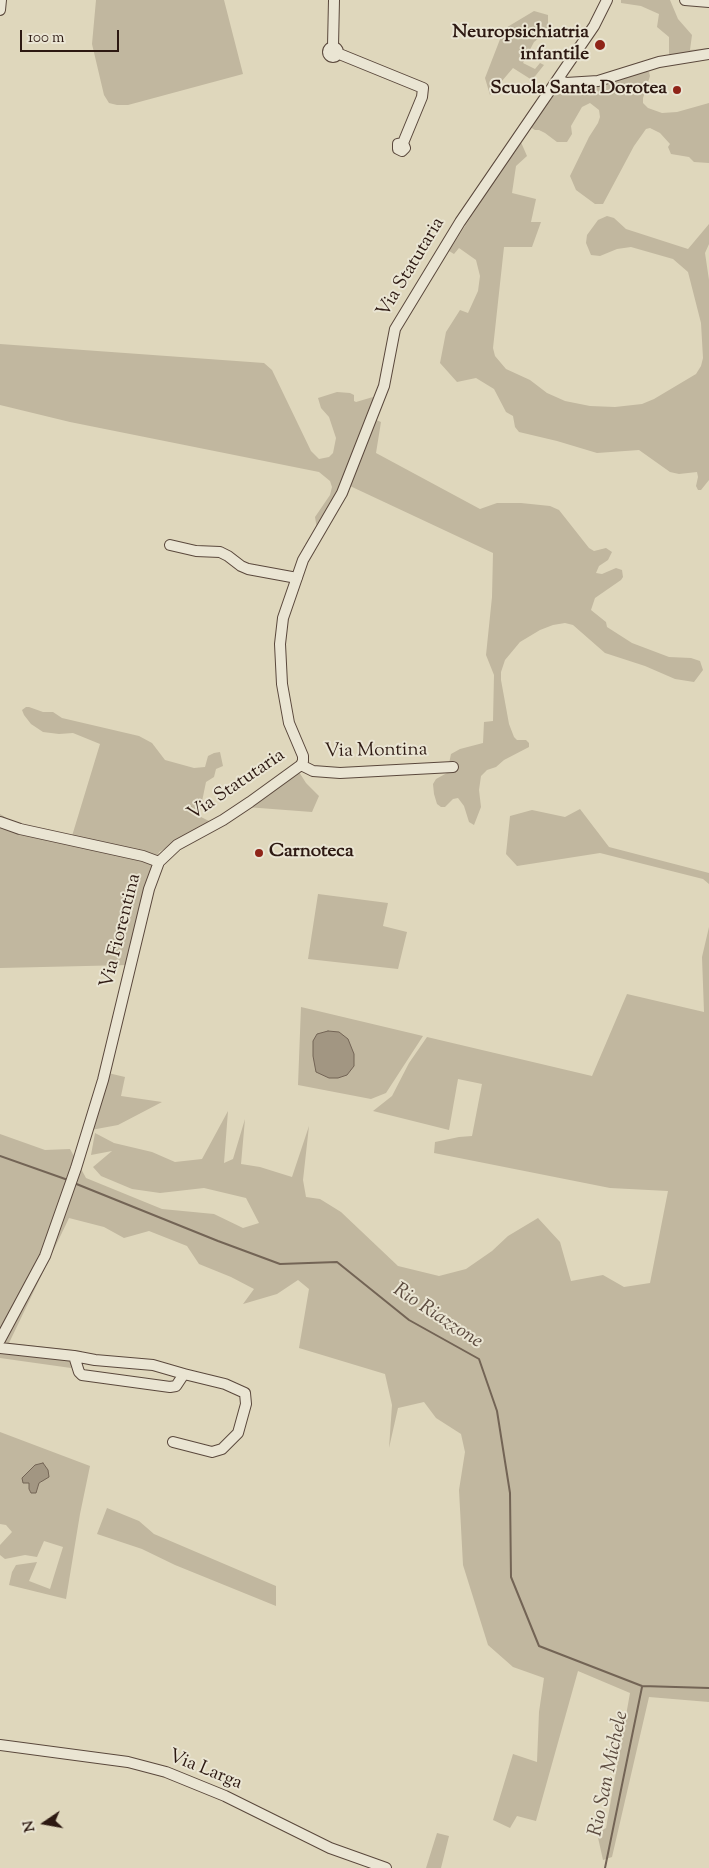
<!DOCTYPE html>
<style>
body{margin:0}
#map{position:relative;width:709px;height:1868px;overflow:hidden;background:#dfd7bc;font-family:"Sorts Mill Goudy",serif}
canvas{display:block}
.north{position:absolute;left:20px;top:1798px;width:50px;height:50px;-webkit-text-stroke:4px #eae5d3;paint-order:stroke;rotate:258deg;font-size:14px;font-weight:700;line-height:20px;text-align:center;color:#2d1912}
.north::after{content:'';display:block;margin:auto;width:18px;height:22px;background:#2d1912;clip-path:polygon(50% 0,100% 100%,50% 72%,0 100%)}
.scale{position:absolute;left:20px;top:30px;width:99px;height:22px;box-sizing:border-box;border:2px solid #2d1912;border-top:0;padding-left:6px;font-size:15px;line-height:18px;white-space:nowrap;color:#2d1912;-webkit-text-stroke:4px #eae5d3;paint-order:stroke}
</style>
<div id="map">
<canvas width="709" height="1868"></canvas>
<div class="north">N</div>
<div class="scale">100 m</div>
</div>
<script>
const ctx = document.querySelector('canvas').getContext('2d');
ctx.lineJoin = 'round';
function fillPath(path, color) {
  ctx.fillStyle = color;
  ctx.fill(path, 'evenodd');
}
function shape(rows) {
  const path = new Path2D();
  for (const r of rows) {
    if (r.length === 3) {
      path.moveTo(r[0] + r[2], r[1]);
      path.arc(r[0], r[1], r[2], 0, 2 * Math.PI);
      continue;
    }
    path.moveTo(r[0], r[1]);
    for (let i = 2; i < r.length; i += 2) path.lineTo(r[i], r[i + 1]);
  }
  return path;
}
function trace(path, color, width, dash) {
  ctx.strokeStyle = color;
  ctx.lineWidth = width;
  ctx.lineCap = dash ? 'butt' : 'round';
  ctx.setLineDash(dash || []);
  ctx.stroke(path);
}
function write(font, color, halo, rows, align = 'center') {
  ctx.font = font + ' "Sorts Mill Goudy",serif';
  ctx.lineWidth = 4;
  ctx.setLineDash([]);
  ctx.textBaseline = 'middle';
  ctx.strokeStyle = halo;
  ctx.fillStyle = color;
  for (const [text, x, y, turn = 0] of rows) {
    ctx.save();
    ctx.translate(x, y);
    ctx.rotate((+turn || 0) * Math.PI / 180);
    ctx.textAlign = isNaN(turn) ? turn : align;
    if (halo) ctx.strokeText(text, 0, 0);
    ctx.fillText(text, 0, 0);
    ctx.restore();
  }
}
const green = shape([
 [96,0,224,0,243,74,128,105,117,105,109,103,104,95,92,44],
 [621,0,670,0,678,19,692,35,690,50,709,48,709,54,669,59,669,37,657,27,659,14,641,6,621,3],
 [534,11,548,15,548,31,534,42,523,63,535,69,540,63,544,65,532,80,513,68,490,95,485,78,504,29],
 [643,72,649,72,650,76,643,98,643,103,648,108,662,113,677,112,709,103,709,163,694,162,689,157,671,154,668,147,670,144,660,133,650,128,646,129,634,146,603,204,595,204,576,190,570,176,589,137,598,123,600,117,599,110,590,103,582,107,571,126,572,134,567,142,557,142,545,133,539,130,535,130,530,127,557,86,577,88],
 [520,140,527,156,516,166,512,193,536,199,531,222,541,222,532,247,504,247,493,348,495,356,506,369,530,380,547,393,565,401,590,406,615,407,642,404,654,399,696,374,701,366,703,358,701,323,688,272,673,259,631,247,617,249,600,256,591,255,586,243,587,235,598,220,607,216,614,218,626,229,688,249,709,224,709,244,705,253,709,280,709,480,701,490,698,490,696,486,698,477,697,472,679,474,670,472,639,450,597,453,557,441,519,432,515,427,513,416,506,412,494,389,476,378,457,382,440,363,446,332,460,310,468,313,478,291,480,276,476,260,459,248,454,254,449,251],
 [0,344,264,363,272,370,311,451,319,459,329,457,333,453,336,438,329,417,321,408,318,398,337,392,350,393,354,395,354,401,356,402,373,397,375,398,369,417,381,422,376,453,480,509,497,503,521,503,550,506,559,510,589,548,594,551,606,548,612,552,608,560,599,566,596,573,602,574,616,568,622,570,623,577,621,580,595,598,591,610,606,622,607,627,632,643,669,657,691,658,700,661,703,670,694,682,675,679,645,666,605,653,573,625,565,623,553,625,540,630,520,642,505,660,501,672,501,680,509,724,514,737,517,740,526,740,529,743,529,747,504,760,496,767,487,770,481,776,479,790,481,807,474,825,469,822,464,806,458,798,453,799,445,807,441,807,437,804,434,794,433,784,436,779,447,773,451,754,460,749,483,743,484,722,493,721,494,675,486,655,492,597,493,553,350,486,345,488,317,529,315,517,330,495,332,487,330,481,319,472,70,422,0,405],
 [26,707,29,707,43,712,53,712,62,718,139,736,152,743,165,760,194,768,205,767,208,756,214,753,220,752,223,766,216,769,214,777,206,782,199,816,211,822,159,852,151,875,128,965,0,968,0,814,21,827,72,836,100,744,73,733,59,734,43,732,31,724,24,715,22,710],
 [299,772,306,783,319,796,312,812,246,807],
 [580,809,609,847,709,873,709,884,703,879,600,853,517,866,506,854,510,816,532,810,565,817],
 [318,894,388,903,383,926,407,932,398,969,308,959],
 [709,927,709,1702,649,1697,612,1857,603,1860,597,1833,606,1828,630,1693,578,1671,536,1821,517,1816,510,1828,493,1820,513,1754,537,1762,539,1712,544,1678,513,1667,488,1645,463,1565,459,1490,465,1452,461,1434,436,1418,424,1402,398,1408,389,1448,392,1405,385,1374,299,1348,309,1289,298,1280,277,1294,243,1304,254,1289,231,1277,199,1264,187,1246,149,1231,124,1238,104,1227,69,1218,9,1343,82,1351,80,1356,71,1368,0,1358,0,1134,45,1150,70,1149,86,1178,162,1209,214,1214,243,1228,259,1223,246,1198,204,1188,160,1193,132,1189,101,1176,93,1167,112,1151,91,1155,95,1133,114,1143,152,1152,175,1162,202,1159,228,1111,224,1163,233,1159,245,1119,241,1164,260,1167,292,1177,309,1126,303,1180,306,1197,320,1199,341,1212,398,1266,439,1276,466,1269,492,1251,508,1236,538,1218,560,1242,571,1281,603,1275,624,1287,650,1283,668,1191,610,1188,434,1153,435,1142,459,1137,472,1136,482,1084,458,1079,449,1130,373,1111,392,1096,409,1063,427,1037,592,1076,627,994,704,1012,702,957],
 [301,1007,423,1036,386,1093,371,1099,298,1085],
 [108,1073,125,1077,121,1096,162,1102,118,1125,91,1130],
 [0,1432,90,1466,80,1514,66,1599,9,1585,12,1572,16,1565,37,1562,29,1581,50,1589,63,1547,44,1541,37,1557,25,1555,5,1559,0,1555,0,1545,12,1532,6,1525,0,1524],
 [35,1465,42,1482,39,1483,35,1493,31,1493,29,1489,29,1482,22,1478],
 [107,1508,139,1521,154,1534,276,1586,276,1606,175,1565,142,1549,97,1534],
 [437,1833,449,1836,441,1868,426,1868]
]);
const water = shape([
 [328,1031,339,1032,348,1039,354,1054,354,1066,347,1075,338,1078,329,1078,316,1072,313,1056,313,1041,317,1034,328,1031],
 [43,1463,48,1470,49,1477,39,1483,36,1493,31,1493,29,1489,29,1483,23,1483,22,1478,35,1465,43,1463]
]);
const stream = shape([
 [0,1156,68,1180],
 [74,1183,218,1241,280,1264,337,1262,409,1320,479,1359,497,1411,510,1493,511,1577,539,1646,642,1686,709,1688],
 [605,1868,642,1687]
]);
const minor = shape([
 [685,0,709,2],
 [0,10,1,0],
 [333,46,334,0],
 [333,52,5],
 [337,53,423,88,422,97,403,143,405,148,402,151,398,149,398,144,403,143],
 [558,80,566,83,598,81,659,62,709,54],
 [170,545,196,551,220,552,228,556,241,566,248,569,297,578],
 [301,765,313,771,340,773,453,767],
 [0,822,20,829,143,856,159,862],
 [0,1340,45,1256,76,1168,103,1080,149,889,159,862,177,845,223,820,250,802,301,765,303,761,303,756,289,723,282,684,280,644,283,618,303,560,342,493,384,386,395,329,460,222,594,26,607,0],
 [0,1348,74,1356,95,1360,153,1365,184,1374,225,1384,245,1393,246,1404,238,1433,222,1449,212,1452,173,1442],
 [74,1356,79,1372,82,1375,170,1387,176,1386,184,1374],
 [0,1745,128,1762,166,1772,225,1796,330,1848,386,1868]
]);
const markers = [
 [600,45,6,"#8f2418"],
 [677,90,5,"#8f2418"],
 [259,853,5,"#8f2418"]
];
const poiNames = [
 ["Neuropsichiatria",589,34],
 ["infantile",589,56],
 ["Scuola Santa Dorotea",667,90],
 ["Carnoteca",269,853,"left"]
];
const streetNames = [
 ["Via Statutaria",412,268,-59],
 ["Via Montina",376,752,-1],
 ["Via Statutaria",237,786,-34],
 ["Via Fiorentina",122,931,-76],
 ["Via Larga",205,1771,22]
];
const waterNames = [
 ["Rio Riazzone",437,1317,33],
 ["Rio San Michele",610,1774,-78]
];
fillPath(green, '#c1b79f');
fillPath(water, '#a29682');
trace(water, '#736455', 1);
trace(stream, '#736455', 2);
trace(minor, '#5a483c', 12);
trace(minor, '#eae5d3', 10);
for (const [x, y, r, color] of markers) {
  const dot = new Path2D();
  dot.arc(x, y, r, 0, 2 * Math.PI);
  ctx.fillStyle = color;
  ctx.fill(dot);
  trace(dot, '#eae5d3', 2);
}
write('bold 19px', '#2d1912', '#eae5d3', poiNames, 'right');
write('19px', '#2d1912', '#eae5d3', streetNames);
write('italic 20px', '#5c4b3f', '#eae5d3', waterNames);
</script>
